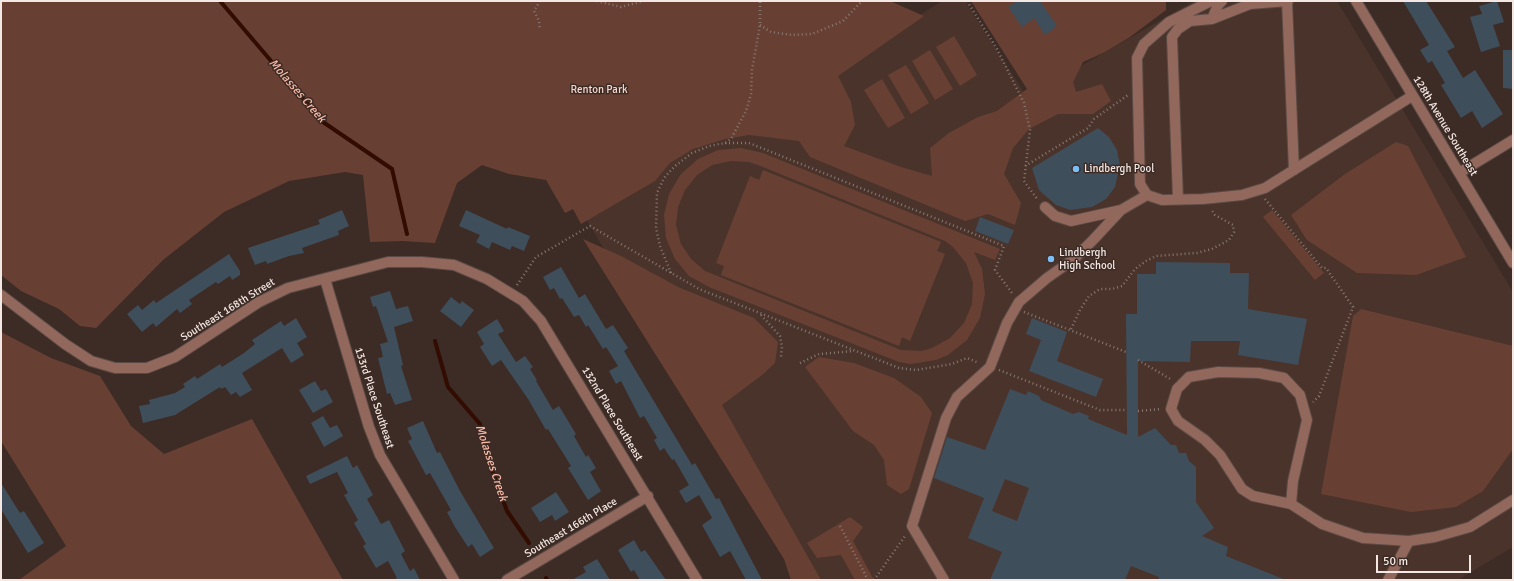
<!DOCTYPE html>
<style>
body{margin:0}
#map{position:relative;width:1514px;height:581px;overflow:hidden;background:#3d2b25;font-family:Signika,sans-serif}
canvas{display:block}
.frame{position:absolute;inset:0;border:2px solid #f4e8e4;pointer-events:none}
.scale{position:absolute;left:1376px;top:555px;width:95px;height:18px;box-sizing:border-box;border:2px solid #f4e8e4;border-top:0;padding-left:5px;font-size:12px;line-height:14px;white-space:nowrap;color:#f4e8e4;-webkit-text-stroke:3px #3d2b25;paint-order:stroke}
</style>
<div id="map">
<canvas width="1514" height="581"></canvas>
<div class="frame"></div>
<div class="scale">50 m</div>
</div>
<script>
const ctx = document.querySelector('canvas').getContext('2d');
ctx.lineJoin = 'round';
function fillPath(path, color) {
  ctx.fillStyle = color;
  ctx.fill(path, 'evenodd');
}
function shape(rows) {
  const path = new Path2D();
  for (const r of rows) {
    path.moveTo(r[0], r[1]);
    for (let i = 2; i < r.length; i += 2) path.lineTo(r[i], r[i + 1]);
  }
  return path;
}
function trace(path, color, width, dash) {
  ctx.strokeStyle = color;
  ctx.lineWidth = width;
  ctx.lineCap = dash ? 'butt' : 'round';
  ctx.setLineDash(dash || []);
  ctx.stroke(path);
}
function write(font, color, halo, rows, align = 'center') {
  ctx.font = font + ' Signika,sans-serif';
  ctx.lineWidth = 3;
  ctx.setLineDash([]);
  ctx.textBaseline = 'middle';
  ctx.strokeStyle = halo;
  ctx.fillStyle = color;
  for (const [text, x, y, turn = 0] of rows) {
    ctx.save();
    ctx.translate(x, y);
    ctx.rotate((+turn || 0) * Math.PI / 180);
    ctx.textAlign = isNaN(turn) ? turn : align;
    if (halo) ctx.strokeText(text, 0, 0);
    ctx.fillText(text, 0, 0);
    ctx.restore();
  }
}
const built = shape([
 [942,1,965,1,1027,97,1194,1,1337,1,1513,292,1513,547,1458,580,804,580,578,206,904,25]
]);
const green = shape([
 [1,1,890,1,924,16,838,76,851,102,855,125,844,146,901,167,932,176,930,148,949,133,978,117,997,111,1027,89,971,1,1166,1,1166,10,1130,37,1105,52,1083,62,1073,82,1076,92,1102,84,1111,101,1093,114,1058,114,1029,129,1013,148,1004,174,1021,203,1015,225,988,214,965,221,810,157,799,141,749,135,725,139,693,149,670,163,655,181,581,224,573,209,565,213,546,180,509,174,482,165,457,183,435,243,403,241,370,242,363,175,345,172,289,181,224,212,163,260,96,328,80,326,59,309,21,291,1,275],
 [954,36,977,75,960,86,936,47],
 [930,50,953,89,935,100,912,61],
 [906,65,929,103,911,114,888,75],
 [882,79,905,118,888,128,864,90],
 [1396,142,1408,146,1466,257,1416,275,1357,273,1307,240,1291,215,1345,174],
 [741,148,763,153,1000,249,995,260,974,252,982,269,985,294,980,318,967,340,948,355,936,360,911,364,899,362,709,287,689,276,675,259,666,238,664,215,669,194,681,174,698,159,718,150],
 [731,161,749,162,758,165,945,241,953,247,966,263,973,283,972,304,964,323,950,338,932,348,922,351,901,350,705,271,691,259,681,244,676,225,678,207,685,190,697,175,712,165],
 [763,170,941,242,937,251,945,254,910,341,902,337,899,346,721,275,724,266,716,263,750,176,759,180],
 [1272,210,1324,273,1315,280,1263,217],
 [583,239,623,257,678,287,754,318,778,342,775,363,762,375,722,405,821,580,791,580,784,559],
 [1361,309,1513,346,1513,449,1483,491,1456,507,1411,512,1321,494,1353,316],
 [1,332,51,358,100,376,131,426,164,454,252,419,343,580,19,580,66,546,1,441],
 [819,357,854,363,894,378,921,397,932,413,909,489,901,494,887,485,884,460,874,445,853,431,805,367],
 [850,517,863,527,853,541,874,580,855,580,841,555,817,558,807,543]
]);
const stream = shape([
 [220,1,323,122,392,169,407,234],
 [435,341,448,387,480,424,486,454,507,511,529,543],
 [546,578,547,580]
]);
const building = shape([
 [1017,1,1040,1,1057,26,1045,35,1034,18,1022,27,1008,7],
 [1403,1,1426,1,1455,47,1447,51,1463,78,1475,70,1503,114,1482,128,1472,111,1461,118,1441,85,1445,83,1432,61,1428,63,1420,50,1429,45],
 [1497,1,1504,22,1493,25,1500,46,1481,52,1470,17,1482,14,1479,6],
 [1503,50,1513,50,1513,89,1503,88],
 [1098,128,1109,137,1117,150,1120,165,1115,187,1106,199,1092,207,1070,210,1056,205,1039,190,1032,168],
 [342,210,349,226,338,231,339,235,302,248,304,253,289,256,267,264,266,261,255,265,248,248,320,224,318,220],
 [466,210,507,229,508,227,530,236,524,251,512,246,510,250,492,242,489,249,476,242,480,235,459,226],
 [980,217,1014,230,1008,244,975,231],
 [229,254,240,271,240,275,232,280,230,276,218,284,216,282,189,300,192,304,180,313,177,309,156,327,153,323,142,332,127,314,138,305,142,310,154,300,156,303],
 [1156,262,1230,263,1230,273,1249,273,1248,309,1307,319,1298,365,1238,355,1240,341,1191,341,1190,362,1138,361,1138,437,1155,428,1171,445,1176,445,1179,453,1186,453,1189,461,1196,467,1196,502,1214,528,1202,536,1228,547,1226,556,1286,580,1158,580,1159,577,1131,566,1125,580,990,580,1002,552,968,538,984,498,934,478,947,437,985,450,1010,389,1026,395,1028,391,1039,396,1041,400,1073,414,1079,412,1089,416,1088,419,1127,435,1126,314,1137,314,1137,274,1156,274],
 [1005,479,1029,488,1017,521,992,511],
 [561,267,579,298,585,294,606,329,613,325,628,348,624,351,692,465,695,463,716,499,719,498,762,580,746,580,730,551,720,557,702,525,712,518,699,495,686,503,679,491,689,485,674,459,672,460,664,448,660,451,654,440,657,438,644,416,640,418,621,381,616,384,609,371,618,366,606,347,603,349,588,325,586,327,579,315,574,317,562,298,560,299,554,288,550,290,543,277],
 [390,291,396,309,408,306,413,321,394,327,403,365,401,366,412,400,395,405,390,393,387,394,378,358,383,357,380,344,388,342,376,306,373,307,370,297],
 [451,297,460,304,462,301,474,310,461,327,440,311],
 [296,318,307,337,297,343,304,355,291,363,282,348,242,373,252,390,240,397,236,392,231,395,225,387,221,389,220,387,175,415,143,423,139,406,150,404,149,400,175,393,185,387,183,384,195,376,197,379,220,364,222,367,244,353,255,344,252,340,281,321,284,326],
 [1032,318,1067,332,1057,361,1103,379,1096,397,1029,371,1041,340,1026,334],
 [497,319,504,331,498,334,516,362,525,356,533,367,530,369,537,380,536,381,553,410,559,406,576,434,574,436,586,457,588,455,596,468,590,472,601,491,588,500,568,468,571,466,548,429,546,430,528,399,501,360,492,366,480,347,484,344,477,332],
 [315,381,321,391,326,389,333,402,313,413,299,390],
 [323,416,330,428,337,425,343,436,324,447,311,423],
 [423,421,437,453,440,452,460,491,494,548,480,557,472,544,468,547,455,527,447,512,451,510,430,473,426,475,408,441,412,439,407,428],
 [347,456,353,468,357,465,373,495,367,499,381,524,389,520,405,551,401,554,410,571,414,568,420,580,393,580,397,578,388,561,376,568,363,546,366,544,354,523,358,520,344,495,348,493,337,472,310,484,306,476],
 [1,483,20,513,24,511,44,543,28,553,1,509],
 [556,492,569,512,555,521,552,515,540,522,531,508],
 [634,540,641,552,645,550,666,580,640,580,634,570,631,572,618,550],
 [597,559,610,580,572,580,586,572,583,567]
]);
const path = shape([
 [540,1,534,11,539,21,540,30],
 [597,1,621,7,643,1],
 [967,1,997,49,1024,103,1030,130,1024,181,1038,200],
 [760,25,771,32,792,35,812,34,843,21,862,1],
 [725,143,749,143,1004,246,995,270,1012,293],
 [1025,166,1088,128,1094,119,1128,95],
 [1265,199,1322,268,1326,268,1353,307,1319,396,1313,402],
 [671,273,660,246,656,228,657,193,664,178,675,166,692,153,709,146,725,143,731,139,746,111,751,94,752,70,760,25,760,1],
 [517,285,536,257,590,226,699,289,899,368,916,370,952,364,967,358,979,363],
 [1024,312,1126,352],
 [761,315,780,336,782,347,781,357],
 [1071,329,1080,310,1089,296,1100,289,1112,289,1122,286,1135,269,1146,261,1156,256,1197,253,1212,249,1229,240,1234,232,1233,225,1215,215,1211,209],
 [1138,360,1172,380],
 [800,363,819,354,854,351],
 [999,370,1100,410,1127,410],
 [1138,411,1162,409],
 [840,526,868,580],
 [874,580,905,536]
]);
const minor = shape([
 [1211,1,1169,22,1144,44,1137,58,1140,184,1147,195,1162,200,1203,199,1242,195,1265,188,1412,96],
 [1287,1,1294,170],
 [1356,1,1513,263],
 [1212,19,1218,5,1222,1],
 [1459,173,1513,140],
 [1178,199,1172,37,1178,29,1190,21,1212,19,1250,4,1288,1],
 [1045,207,1055,216,1071,221,1121,210],
 [325,279,369,427,380,455,454,580],
 [1,295,65,344,91,361,115,368,147,368,175,357,259,302,288,288,388,262,422,262,454,265,487,279,523,301,541,321,697,580],
 [1291,504,1293,481,1307,420,1300,395,1284,378,1259,373,1218,372,1189,377,1177,389,1171,409,1178,421,1205,440,1220,455,1242,489,1253,496,1291,504,1322,524,1363,538,1409,541,1435,537,1470,527,1513,500],
 [507,580,648,496],
 [944,580,912,526,946,418,957,397,990,367,1007,323,1019,302,1047,278,1074,259,1093,240,1121,210,1147,195],
 [1388,580,1409,541]
]);
const markers = [
 [1076,169,4,"#7abff8"],
 [1051,259,4,"#7abff8"]
];
const parkNames = [
 ["Renton Park",599,90]
];
const streetNames = [
 ["128th Avenue Southeast",1445,126,59],
 ["Southeast 168th Street",228,310,-32],
 ["133rd Place Southeast",374,398,72],
 ["132nd Place Southeast",612,414,59],
 ["Southeast 166th Place",571,528,-31]
];
const poiNames = [
 ["Lindbergh Pool",1084,169],
 ["Lindbergh",1059,253],
 ["High School",1059,266]
];
const waterNames = [
 ["Molasses Creek",297,91,49],
 ["Molasses Creek",491,463,72]
];
fillPath(built, '#4a332a');
fillPath(green, '#684033');
trace(stream, '#320c01', 4);
fillPath(building, '#3f4e5b');
trace(minor, '#5a4944', 12);
trace(path, '#897974', 2.5, [1, 3]);
trace(minor, '#91685b', 10);
for (const [x, y, r, color] of markers) {
  const dot = new Path2D();
  dot.arc(x, y, r, 0, 2 * Math.PI);
  ctx.fillStyle = color;
  ctx.fill(dot);
  trace(dot, '#3d2b25', 1.5);
}
write('11px', '#f7d7cd', '#3d2b25', parkNames);
write('11px', '#f4e8e4', '#3d2b25', streetNames);
write('11px', '#f4e8e4', '#3d2b25', poiNames, 'left');
write('italic 12px', '#f8baa6', '#3d2b25', waterNames);
</script>
